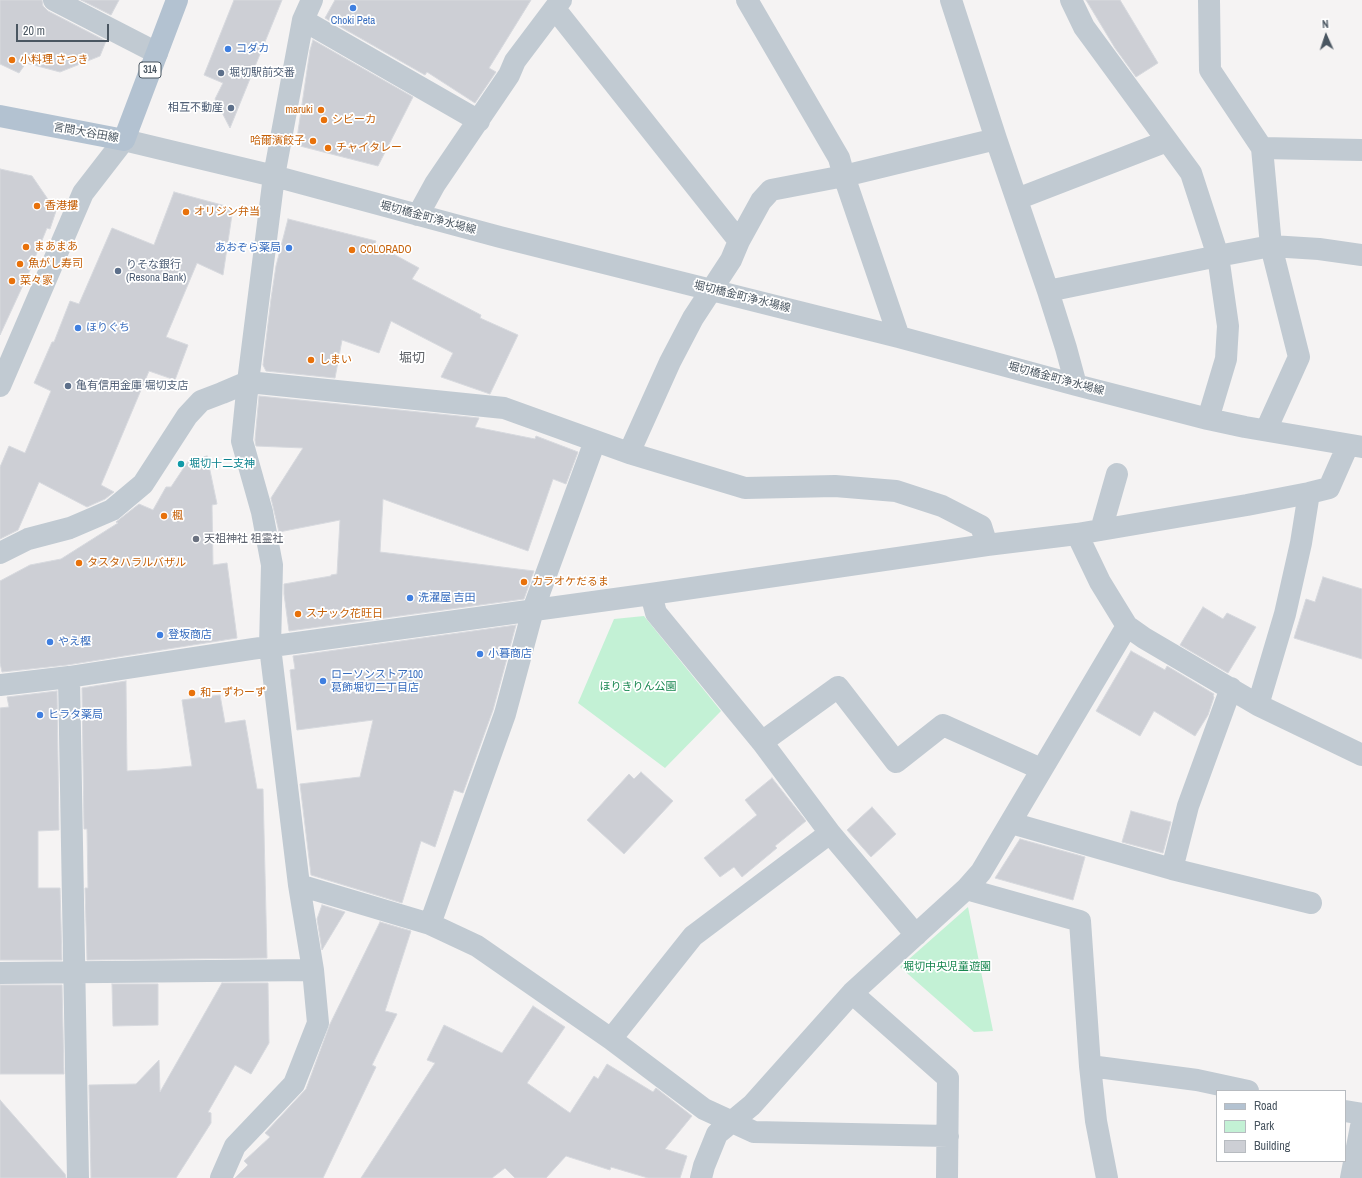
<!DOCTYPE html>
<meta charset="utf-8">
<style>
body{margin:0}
#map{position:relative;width:1362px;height:1178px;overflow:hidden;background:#f5f3f3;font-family:"Archivo Narrow",sans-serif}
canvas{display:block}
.legend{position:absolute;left:1216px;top:1090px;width:130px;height:72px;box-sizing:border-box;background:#fff;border:1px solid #b7bbc0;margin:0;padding:5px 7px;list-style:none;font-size:12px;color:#4a5661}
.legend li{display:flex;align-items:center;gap:8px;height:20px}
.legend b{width:20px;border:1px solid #b7bbc0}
.north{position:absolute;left:1306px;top:16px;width:40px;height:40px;-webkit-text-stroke:3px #fff;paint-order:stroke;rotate:357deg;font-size:11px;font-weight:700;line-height:16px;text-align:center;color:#4a5661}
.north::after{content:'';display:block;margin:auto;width:14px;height:18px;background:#4a5661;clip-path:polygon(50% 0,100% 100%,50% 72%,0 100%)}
.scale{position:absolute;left:16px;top:24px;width:93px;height:18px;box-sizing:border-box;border:2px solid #4a5661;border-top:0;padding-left:5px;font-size:12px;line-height:14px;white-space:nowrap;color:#4a5661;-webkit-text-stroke:3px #fff;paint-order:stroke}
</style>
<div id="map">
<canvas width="1362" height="1178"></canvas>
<ul class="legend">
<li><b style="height:5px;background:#b3c2d1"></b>Road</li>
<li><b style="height:11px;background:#c3f1d5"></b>Park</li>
<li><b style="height:11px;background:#cdcfd5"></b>Building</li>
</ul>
<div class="north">N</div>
<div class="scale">20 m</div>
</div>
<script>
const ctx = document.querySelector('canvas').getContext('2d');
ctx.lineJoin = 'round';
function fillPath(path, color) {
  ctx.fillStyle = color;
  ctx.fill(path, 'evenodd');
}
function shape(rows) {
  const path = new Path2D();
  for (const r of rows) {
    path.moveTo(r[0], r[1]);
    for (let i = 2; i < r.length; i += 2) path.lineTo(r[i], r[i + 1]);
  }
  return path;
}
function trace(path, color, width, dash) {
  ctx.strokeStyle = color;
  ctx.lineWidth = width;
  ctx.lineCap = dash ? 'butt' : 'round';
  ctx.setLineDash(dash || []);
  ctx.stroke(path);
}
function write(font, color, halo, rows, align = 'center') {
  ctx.font = font + ' "Archivo Narrow","Noto Sans JP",sans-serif';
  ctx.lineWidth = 3.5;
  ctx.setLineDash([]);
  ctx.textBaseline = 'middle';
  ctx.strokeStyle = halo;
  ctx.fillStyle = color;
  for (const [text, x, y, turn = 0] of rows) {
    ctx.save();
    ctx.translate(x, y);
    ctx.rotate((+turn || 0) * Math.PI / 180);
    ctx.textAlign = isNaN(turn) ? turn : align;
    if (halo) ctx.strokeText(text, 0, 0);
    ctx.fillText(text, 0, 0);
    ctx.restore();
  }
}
const green = shape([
 [644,616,721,711,665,768,578,703,614,619],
 [968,907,993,1031,974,1032,900,967]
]);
const building = shape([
 [0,0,42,0,43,6,48,11,106,41,100,56,60,72,26,63,19,73,0,64,0,0],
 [81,0,119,0,111,15,81,0],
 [234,0,282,0,230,128,215,99,223,83,204,75,234,0],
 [335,0,531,0,489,68,496,72,475,103,427,72,425,75,325,18,335,0],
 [1086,0,1120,0,1158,63,1136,77,1115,48,1086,0],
 [313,40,413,97,378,166,296,145,310,50,313,40],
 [0,169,32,176,56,211,50,229,47,228,30,270,0,335,0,169],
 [174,192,233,208,223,275,197,263,166,337,188,345,175,380,149,371,101,485,114,492,105,499,87,507,39,482,18,530,0,539,0,467,9,446,25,453,51,391,34,383,52,342,54,342,70,301,79,304,112,228,154,245,174,192],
 [288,219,376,241,375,244,419,268,412,279,481,315,480,318,518,335,490,394,441,377,453,353,391,321,379,353,342,340,335,378,266,371,263,365,271,299,276,266,288,219],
 [259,396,479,418,475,427,535,439,536,436,578,452,566,484,553,479,528,551,383,499,380,552,534,571,524,599,289,631,284,594,284,584,331,576,331,575,337,574,340,520,279,532,271,498,303,448,256,446,255,440,259,396],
 [207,456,217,504,212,505,213,565,227,563,237,638,67,665,2,672,0,663,0,581,30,565,61,559,118,523,116,522,139,504,153,510,166,487,171,487,189,460,207,456],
 [1323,577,1362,589,1362,659,1294,638,1306,599,1315,602,1323,577],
 [1203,607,1223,619,1227,613,1256,627,1228,673,1180,645,1203,607],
 [516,625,493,710,463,793,454,790,435,847,421,841,402,903,311,875,300,784,360,777,373,720,297,730,290,670,295,669,293,656,516,625],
 [1131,651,1165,670,1167,666,1214,694,1213,696,1214,697,1208,715,1195,736,1154,711,1140,736,1096,711,1131,651],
 [126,681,127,771,161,769,192,766,182,700,220,695,225,723,245,720,257,789,263,789,267,958,87,960,85,888,88,888,87,829,84,829,82,688,126,681],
 [57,691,59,830,38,831,38,888,60,888,62,960,0,960,0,708,9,707,7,697,57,691],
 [641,772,673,801,624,854,587,820,629,774,634,779,641,772],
 [772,778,806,821,775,846,777,848,742,877,734,867,720,877,704,858,757,815,745,800,772,778],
 [872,807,896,834,871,857,847,830,872,807],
 [1131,811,1171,822,1163,853,1122,842,1131,811],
 [1020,839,1085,857,1073,900,995,878,1020,839],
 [322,905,345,912,322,950,317,919,322,905],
 [380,922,411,931,385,1011,397,1014,372,1065,376,1067,323,1178,235,1178,248,1165,244,1161,270,1137,265,1133,306,1089,330,1024,380,922],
 [222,983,268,983,269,1043,251,1074,235,1065,208,1112,211,1113,211,1123,176,1178,91,1178,89,1085,136,1084,159,1060,160,1092,222,983],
 [112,984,158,984,158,1025,113,1026,112,984],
 [0,985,62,985,64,1074,0,1074,0,985],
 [533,1006,565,1027,527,1083,570,1113,594,1076,598,1079,607,1064,653,1092,656,1088,692,1116,665,1149,687,1156,680,1178,648,1178,611,1167,610,1170,566,1156,546,1178,515,1178,505,1168,492,1178,361,1178,435,1063,427,1060,444,1025,502,1053,533,1006],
 [0,1100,65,1174,66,1178,0,1178,0,1100]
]);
const minor = shape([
 [54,0,157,53],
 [747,0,839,158,844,176,899,337],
 [951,0,996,139,1048,291,1066,348,1076,385],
 [1071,0,1084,27,1191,173,1218,256,1228,326,1226,359,1208,419],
 [1209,0,1210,70,1262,148,1271,246,1299,357,1266,430],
 [555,9,739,241],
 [303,20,479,121],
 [1262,148,1362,150],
 [1017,199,1167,141],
 [418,215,435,184,509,75,515,61,561,0],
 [1048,291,1218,256,1271,246,1319,249,1362,255],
 [0,386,83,193,124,140,274,176,500,237,899,337,1076,385,1208,419,1245,427,1362,447],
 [629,453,670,362,693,318,731,260,739,241,761,201,771,190,844,176,996,139],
 [1101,530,1117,474],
 [1077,534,1100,582,1127,626,1144,638,1258,705,1362,755],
 [0,553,28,539,70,528,112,510,143,484,187,416,201,401,222,393,248,382,504,408,629,453,745,488,835,486,896,491,942,506,981,526,987,545],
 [651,594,656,613,762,742,830,833,916,935],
 [69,677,78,1178],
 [0,685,69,677,252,649,651,594,987,545,1077,534,1247,505,1309,493,1329,488,1348,445],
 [1258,705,1285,614,1301,543,1309,493],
 [762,742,838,687,896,762,943,725,1041,769],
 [1011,823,1172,869,1311,903],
 [1172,869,1188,806,1231,688],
 [299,885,430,924,477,946,611,1039,704,1109,754,1132,948,1136],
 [966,889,1080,921,1090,1066,1096,1121,1107,1178],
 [430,924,505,714,533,610,595,441],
 [0,973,313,970],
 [852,993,948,1078,947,1178],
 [611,1039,693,936,830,833],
 [1090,1066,1197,1080,1248,1091],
 [1345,1111,1362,1114],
 [221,1178,235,1146,294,1084,318,1023,313,970,299,885,270,647,272,565,262,512,242,441,248,382,274,176,303,20,312,0],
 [701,1178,704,1166,717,1134,752,1105,852,993,966,889,981,872,1127,626],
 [1351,1178,1362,1121]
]);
const major = shape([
 [0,116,124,140,177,0]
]);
const markers = [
 [353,8,4,"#3f7fe0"],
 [228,49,4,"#3f7fe0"],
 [12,60,4,"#e8710a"],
 [221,73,4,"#5c6f8a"],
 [231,108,4,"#5c6f8a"],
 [321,110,4,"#e8710a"],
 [324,120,4,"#e8710a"],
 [313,141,4,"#e8710a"],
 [328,148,4,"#e8710a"],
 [37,206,4,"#e8710a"],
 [186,212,4,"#e8710a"],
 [26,247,4,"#e8710a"],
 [289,248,4,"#3f7fe0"],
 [352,250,4,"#e8710a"],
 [20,264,4,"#e8710a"],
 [118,271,4,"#5c6f8a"],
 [12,281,4,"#e8710a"],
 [78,328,4,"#3f7fe0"],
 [311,360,4,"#e8710a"],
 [68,386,4,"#5c6f8a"],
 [181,464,4,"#0f9aa8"],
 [164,516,4,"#e8710a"],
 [196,539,4,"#6b7280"],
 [79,563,4,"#e8710a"],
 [524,582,4,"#e8710a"],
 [410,598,4,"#3f7fe0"],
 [298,614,4,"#e8710a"],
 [160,635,4,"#3f7fe0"],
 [50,642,4,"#3f7fe0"],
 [480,654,4,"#3f7fe0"],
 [323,681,4,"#3f7fe0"],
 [192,693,4,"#e8710a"],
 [40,715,4,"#3f7fe0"]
];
const shields = [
 [150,70,22]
];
const shieldNames = [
 ["314",150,70]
];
const shopNames = [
 ["Choki Peta",353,21,"center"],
 ["コダカ",236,49],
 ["あおぞら薬局",281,248,"right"],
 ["ほりぐち",86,328],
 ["洗濯屋 吉田",418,598],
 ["登坂商店",168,635],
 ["やえ樫",58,642],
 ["小暮商店",488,654],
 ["ローソンストア100",331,675],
 ["葛飾堀切二丁目店",331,688],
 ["ヒラタ薬局",48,715]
];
const foodNames = [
 ["小料理 さつき",20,60],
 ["maruki",313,110,"right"],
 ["シビーカ",332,120],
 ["哈爾濱餃子",305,141,"right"],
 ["チャイタレー",336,148],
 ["香港摟",45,206],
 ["オリジン弁当",194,212],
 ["まあまあ",34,247],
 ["COLORADO",360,250],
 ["魚がし寿司",28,264],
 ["菜々家",20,281],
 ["しまい",319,360],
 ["楓",172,516],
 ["タスタハラルバザル",87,563],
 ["カラオケだるま",532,582],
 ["スナック花旺日",306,614],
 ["和ーずわーず",200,693]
];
const serviceNames = [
 ["堀切駅前交番",229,73],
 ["相互不動産",223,108,"right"],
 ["りそな銀行",126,265],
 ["(Resona Bank)",126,278],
 ["亀有信用金庫 堀切支店",76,386]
];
const streetNames = [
 ["言問大谷田線",86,133,10],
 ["堀切橋金町浄水場線",428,218,15],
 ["堀切橋金町浄水場線",742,297,14],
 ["堀切橋金町浄水場線",1056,379,15]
];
const cultureNames = [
 ["堀切十二支神",189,464]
];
const worshipNames = [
 ["天祖神社 祖霊社",204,539]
];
const parkNames = [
 ["ほりきりん公園",638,687],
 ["堀切中央児童遊園",947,967]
];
const quarterNames = [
 ["堀切",412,359]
];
fillPath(green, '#c3f1d5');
fillPath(building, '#cdcfd5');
trace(building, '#d7d9de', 1);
trace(minor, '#c1cad2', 22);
trace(major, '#b3c2d1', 22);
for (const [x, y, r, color] of markers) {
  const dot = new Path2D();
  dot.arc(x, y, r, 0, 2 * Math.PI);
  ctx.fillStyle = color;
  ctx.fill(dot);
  trace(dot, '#fff', 1.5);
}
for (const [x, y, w] of shields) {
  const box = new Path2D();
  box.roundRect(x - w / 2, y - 8, w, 16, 3);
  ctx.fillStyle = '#fff';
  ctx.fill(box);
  trace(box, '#4a5661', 1);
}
write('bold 10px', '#4a5661', null, shieldNames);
write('11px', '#366cbe', '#fff', shopNames, 'left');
write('11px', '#c56008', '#fff', foodNames, 'left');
write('11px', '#4e5e75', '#fff', serviceNames, 'left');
write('11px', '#4a5661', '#fff', streetNames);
write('11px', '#0d838f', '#fff', cultureNames, 'left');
write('11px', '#5b616d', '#fff', worshipNames, 'left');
write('11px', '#17864f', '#fff', parkNames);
write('13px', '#5f6368', '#fff', quarterNames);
</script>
